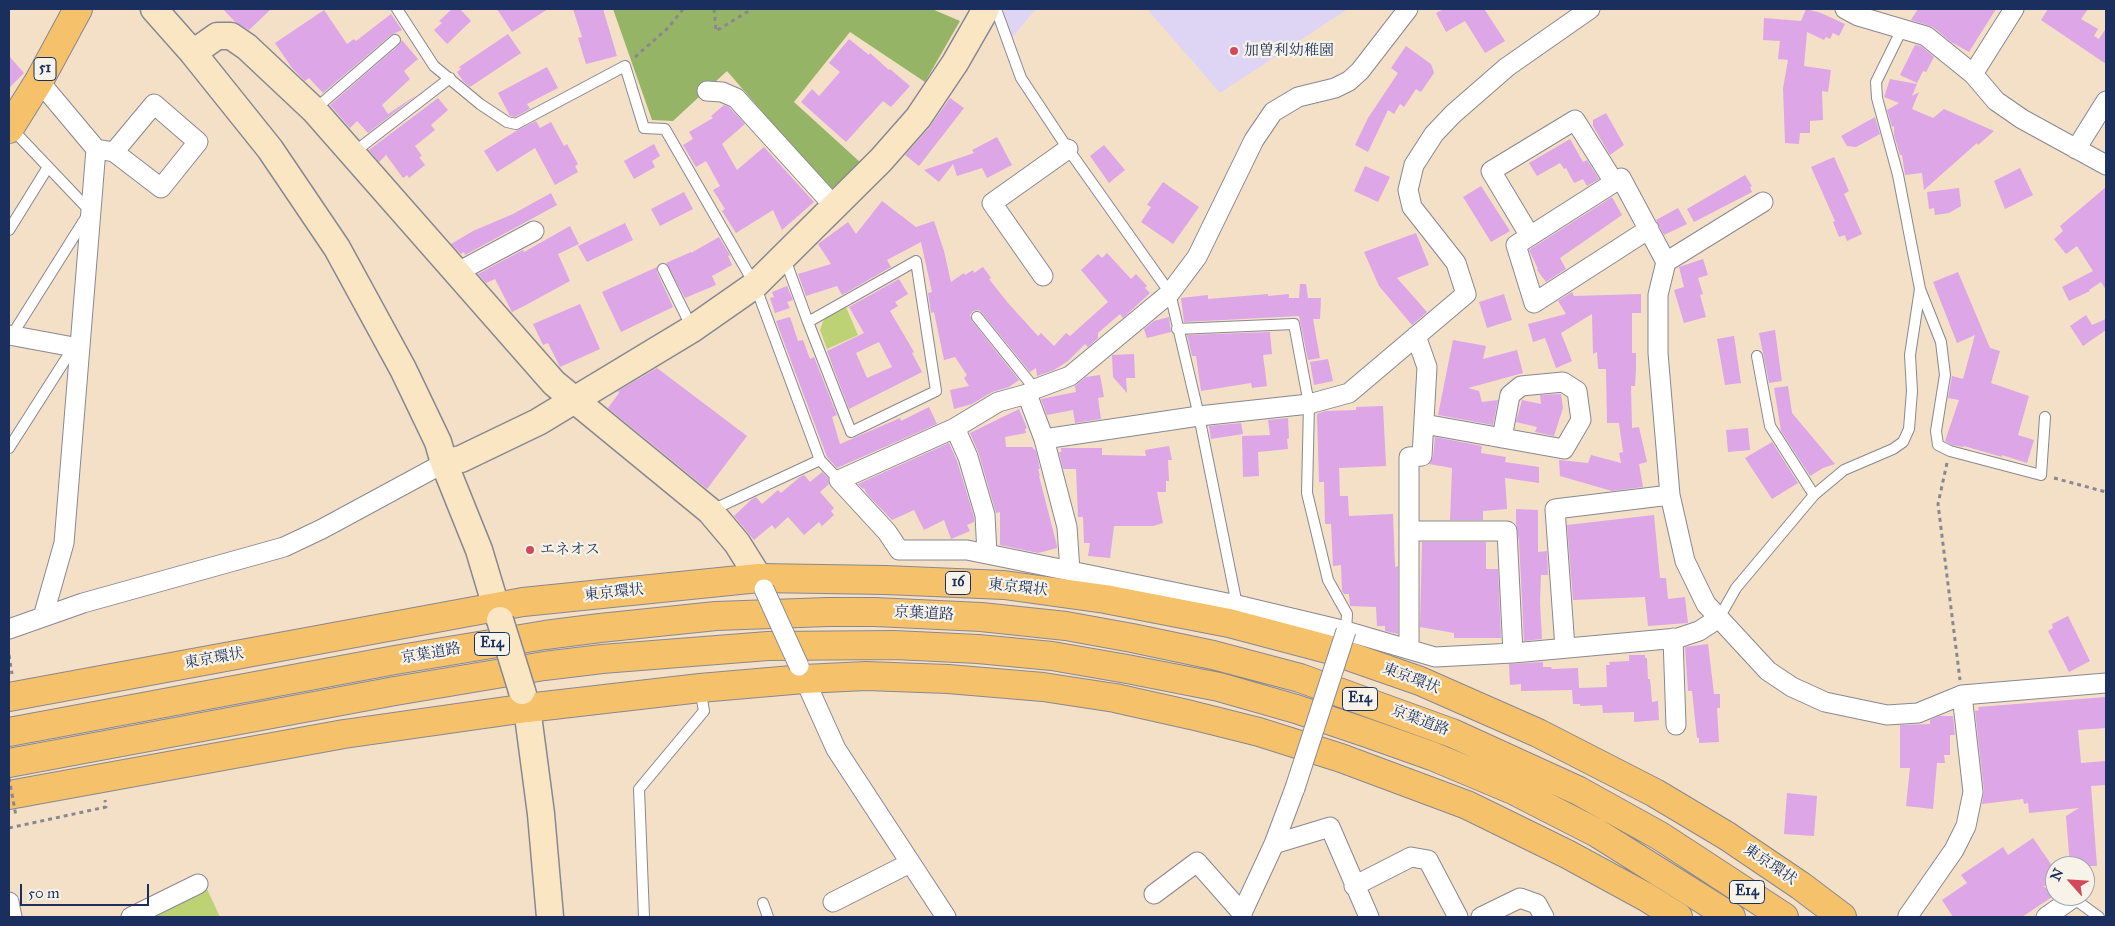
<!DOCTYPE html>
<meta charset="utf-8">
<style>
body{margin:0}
#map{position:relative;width:2115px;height:926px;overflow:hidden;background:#f4e0c7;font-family:"IM FELL Great Primer",serif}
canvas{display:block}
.frame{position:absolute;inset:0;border:10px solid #1b2f5e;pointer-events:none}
.north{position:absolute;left:2045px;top:856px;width:50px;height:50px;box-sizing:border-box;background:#f7f3e8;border:1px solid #9fa5b1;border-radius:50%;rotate:296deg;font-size:14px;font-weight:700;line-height:20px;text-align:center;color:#1b2f5e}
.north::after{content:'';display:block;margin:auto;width:18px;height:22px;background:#d1495b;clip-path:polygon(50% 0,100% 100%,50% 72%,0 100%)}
.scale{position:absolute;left:20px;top:884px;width:129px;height:22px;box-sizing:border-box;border:2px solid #1b2f5e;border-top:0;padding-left:6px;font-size:15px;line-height:18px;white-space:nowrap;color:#1b2f5e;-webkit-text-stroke:4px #f7f3e8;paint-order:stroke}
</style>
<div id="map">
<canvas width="2115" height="926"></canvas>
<div class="frame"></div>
<div class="north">N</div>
<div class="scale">50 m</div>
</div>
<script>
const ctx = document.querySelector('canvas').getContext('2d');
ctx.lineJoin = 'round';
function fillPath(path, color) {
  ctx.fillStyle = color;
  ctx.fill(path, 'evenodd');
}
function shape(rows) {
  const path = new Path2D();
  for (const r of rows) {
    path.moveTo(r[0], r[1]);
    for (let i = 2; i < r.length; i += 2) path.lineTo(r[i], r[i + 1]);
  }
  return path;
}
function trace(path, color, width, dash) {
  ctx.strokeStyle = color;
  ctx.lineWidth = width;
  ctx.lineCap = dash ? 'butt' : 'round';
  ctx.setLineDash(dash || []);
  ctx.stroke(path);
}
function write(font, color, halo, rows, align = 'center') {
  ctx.font = font + ' "IM FELL Great Primer","Noto Serif JP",serif';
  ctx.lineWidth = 4.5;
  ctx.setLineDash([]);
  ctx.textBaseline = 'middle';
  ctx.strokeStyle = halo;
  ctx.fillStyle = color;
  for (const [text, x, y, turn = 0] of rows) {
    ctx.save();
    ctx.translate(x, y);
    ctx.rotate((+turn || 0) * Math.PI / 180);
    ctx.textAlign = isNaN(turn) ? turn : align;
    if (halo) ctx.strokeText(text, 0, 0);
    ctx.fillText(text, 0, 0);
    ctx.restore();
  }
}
const built = shape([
 [1003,9,1036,9,1012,38],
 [1147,9,1348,9,1220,93]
]);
const green = shape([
 [846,307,858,335,827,349,820,330,824,319],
 [207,889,220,917,151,917]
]);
const forest = shape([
 [613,9,932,9,960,21,925,82,850,32,794,102,861,163,830,190,727,71,673,121,652,120]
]);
const building = shape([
 [223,9,271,9,249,30,236,23],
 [452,9,460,9,471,21,447,44,434,30,442,23,439,21],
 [497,9,548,9,512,32],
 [573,9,603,9,617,56,586,64,578,38,582,37],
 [1444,9,1487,9,1485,10,1505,41,1485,53,1465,21,1446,32,1436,13],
 [1806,9,1821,13,1845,24,1839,36,1833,33,1830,39,1826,37,1824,40,1807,32,1804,66,1831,70,1828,92,1822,91,1823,120,1810,121,1810,133,1800,133,1799,144,1785,143,1783,88,1788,60,1778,59,1780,41,1763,40,1764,18,1801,21],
 [1918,9,1996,9,1969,52,1951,42,1933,27,1911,20],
 [2048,9,2088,9,2081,19,2098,29,2094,36,2099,39,2106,28,2106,64,2041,20],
 [324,10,347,44,354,39,356,41,391,14,402,30,391,35,323,93,309,78,305,81,292,68,275,43],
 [508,34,521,53,470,87,463,81,457,72,461,69,459,67],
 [849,39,869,55,870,53,889,70,890,69,910,86,891,107,883,101,846,142,801,102,812,89,819,96,840,72,829,63],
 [402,40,418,59,404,71,410,79,382,105,388,114,418,94,368,133,357,121,350,128,330,105,399,45],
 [1915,45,1921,46,1934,57,1926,72,1923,71,1917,83,1900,75],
 [1406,46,1431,64,1434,73,1421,92,1416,89,1404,107,1400,104,1394,114,1388,110,1368,152,1355,145,1368,118,1398,73,1391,68],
 [9,56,24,73,9,88],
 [547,67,558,88,527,104,530,109,515,117,510,116,498,93],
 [1890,79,1917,84,1912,96,1919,92,1912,109,1933,118,1944,109,1994,131,1978,145,1977,143,1924,190,1922,173,1905,175,1902,155,1900,155,1894,135,1894,126,1892,127,1887,110,1899,103,1884,97],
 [438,98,448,110,431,125,435,130,415,146,422,156,419,157,425,165,409,178,407,175,403,178,386,155,379,162,369,150],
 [950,98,964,108,919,166,905,155,929,128],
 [724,105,729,107,745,124,722,144,737,170,764,147,814,202,782,230,773,210,736,233,722,211,725,209,713,190,720,186,706,161,696,167,683,145,693,139,689,132,713,118,711,116],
 [1606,113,1624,145,1610,155,1593,126,1593,120],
 [1875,117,1880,134,1856,147,1847,146,1841,136],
 [536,121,540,128,551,122,564,146,567,144,578,164,575,166,578,172,555,185,535,148,497,172,484,151,516,131],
 [997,137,1012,165,987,178,982,168,957,176,953,164,939,182,924,170,974,153,972,150],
 [1570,139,1583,162,1587,160,1599,179,1587,186,1583,179,1574,183,1566,168,1564,169,1560,163,1537,176,1529,163],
 [654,144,660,156,652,161,655,167,634,179,624,161],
 [1104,145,1125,170,1109,183,1090,156],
 [1834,157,1849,191,1844,194,1862,234,1847,241,1845,235,1839,237,1833,222,1835,221,1811,167],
 [1365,166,1390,177,1378,202,1354,191],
 [2020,168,2033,195,2005,209,1994,181],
 [1745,175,1752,186,1750,187,1752,192,1694,222,1687,209],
 [1163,182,1199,207,1173,244,1141,222,1151,207,1147,205],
 [1481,186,1510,231,1491,242,1463,197],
 [2106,187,2106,290,2101,282,2089,290,2090,291,2069,301,2062,287,2093,271,2077,246,2066,254,2054,239,2063,231,2060,226],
 [1959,188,1961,206,1949,213,1935,215,1934,208,1929,209,1927,192],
 [684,192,693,209,660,226,651,209],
 [551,193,557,205,465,255,464,252,461,254,451,244,473,231,513,214],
 [1612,197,1622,215,1560,258,1566,269,1546,282,1537,270,1538,269,1529,250],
 [882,201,916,227,934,221,944,251,951,282,964,273,965,275,973,270,974,273,983,267,991,278,989,279,1008,303,1038,336,1041,333,1054,346,1066,333,1070,336,1108,302,1081,270,1098,254,1102,258,1107,253,1131,279,1136,274,1147,286,1145,288,1150,293,1123,318,1120,314,1098,333,1098,338,1088,347,1085,344,1068,361,1054,370,1037,376,1036,368,1030,372,982,313,979,310,973,311,970,315,972,321,1019,380,1009,387,992,392,972,404,954,409,950,390,969,386,964,378,967,375,955,357,944,360,934,312,931,313,930,305,928,293,932,292,921,242,887,260,891,267,842,295,837,286,806,296,798,274,831,264,818,244,848,222,856,234],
 [1678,208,1687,224,1664,235,1656,220],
 [625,223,633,240,587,262,578,246],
 [570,226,579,244,558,254,570,281,524,306,512,312,495,279,486,283,478,274,523,250,524,252],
 [1416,233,1429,265,1397,278,1427,312,1412,325,1379,286,1364,252],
 [719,237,730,255,728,256,732,265,712,276,716,285,685,298,666,263,691,252,691,253],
 [1703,259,1708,275,1698,278,1703,294,1700,295,1706,317,1684,323,1674,290,1684,287,1679,267],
 [657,267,657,272,673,307,621,332,602,292],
 [1958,272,1990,348,2000,351,1991,383,2029,396,2018,435,2034,440,2027,463,2002,455,2002,457,1964,446,1963,447,1952,445,1945,441,1959,400,1948,398,1952,376,1963,379,1975,335,1957,343,1933,282],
 [899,279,908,294,895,302,898,306,890,311,914,352,912,353,922,372,849,409,827,351,864,333,849,307],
 [879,342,892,367,867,378,856,353],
 [1300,284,1306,284,1308,298,1321,298,1320,319,1313,319,1320,358,1308,360,1299,316,1184,322,1181,298,1208,295,1208,299,1268,294,1268,296,1289,294,1289,298,1299,298],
 [787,286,793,300,787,302,790,308,775,313,770,298,774,297,772,292],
 [1572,292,1574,296,1641,294,1641,313,1632,313,1632,353,1636,353,1636,368,1635,386,1631,386,1632,428,1639,427,1647,462,1639,464,1643,487,1612,491,1560,476,1559,460,1588,463,1591,455,1621,463,1619,453,1623,452,1619,423,1607,423,1606,369,1598,369,1597,352,1593,354,1592,314,1561,333,1572,361,1556,368,1545,338,1533,342,1528,324,1566,314,1558,301],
 [1504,294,1512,320,1487,328,1479,302],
 [580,304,600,349,560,367,548,343,543,345,533,324],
 [2086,315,2092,325,2106,319,2106,330,2083,346,2070,326],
 [790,317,798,341,803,340,810,359,814,357,837,415,832,417,840,444,900,418,901,421,929,407,937,424,837,468,827,457,776,321],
 [1169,317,1171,332,1147,338,1144,329,1154,321],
 [1775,330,1782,381,1769,383,1759,333],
 [1270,332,1272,354,1263,355,1267,386,1252,388,1251,383,1201,391,1196,356,1192,356,1187,335],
 [1734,336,1741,383,1725,385,1717,339],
 [1453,340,1486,346,1483,359,1517,350,1523,373,1468,388,1479,391,1482,402,1498,400,1493,425,1438,415],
 [1134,354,1135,378,1126,378,1127,393,1113,377,1112,355],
 [1328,359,1333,381,1314,385,1310,362],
 [657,368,747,436,707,489,608,408,619,393,618,391],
 [1100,375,1104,397,1098,398,1101,419,1075,423,1073,410,1047,415,1041,399,1076,392,1075,386,1086,377],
 [1788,386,1792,413,1835,464,1823,468,1810,476,1781,431,1774,388],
 [1561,394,1563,408,1554,436,1535,432,1537,427,1516,422,1522,400,1541,404,1540,395],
 [1383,406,1386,466,1339,468,1340,496,1348,496,1349,516,1393,514,1395,567,1398,566,1398,634,1385,631,1385,626,1377,626,1376,607,1350,606,1349,594,1344,594,1342,591,1341,565,1333,566,1331,524,1325,524,1324,482,1319,482,1317,414,1325,411,1356,410,1356,407],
 [1019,409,1027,428,1025,429,1026,433,1005,437,1006,447,1032,447,1036,451,1040,469,1038,469,1040,476,1039,476,1057,546,1057,548,1038,553,1000,545,1000,512,996,513,979,454,970,433],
 [1288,418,1289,438,1287,439,1288,449,1258,452,1259,476,1243,477,1242,436,1270,435,1268,420],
 [1241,423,1243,434,1211,439,1209,426],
 [1748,428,1750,450,1728,452,1726,430],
 [1435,437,1482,446,1481,453,1506,457,1505,462,1539,467,1539,483,1505,478,1507,509,1483,511,1483,520,1450,520,1452,468,1429,464,1433,457],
 [1772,442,1798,483,1772,499,1745,458],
 [949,443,957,461,974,517,974,522,967,525,970,531,951,539,944,520,924,530,914,510,892,520,867,494,864,488,863,489,858,484],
 [1169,446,1172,460,1168,460,1169,481,1166,481,1166,492,1157,492,1163,523,1153,526,1114,526,1110,558,1088,556,1090,543,1084,543,1083,517,1078,517,1076,469,1063,469,1059,452,1061,452,1061,448,1102,448,1102,455,1146,456,1145,450],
 [822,472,828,478,829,484,820,492,834,508,831,511,834,515,822,526,819,522,804,535,788,517,775,529,772,525,754,540,734,516,752,499,756,497,762,504,778,490,781,493,800,477,804,475,810,482],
 [1516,509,1538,510,1538,552,1547,551,1548,575,1541,575,1540,603,1542,639,1524,641,1519,541,1516,524],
 [1654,515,1660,578,1666,578,1668,599,1685,597,1688,623,1648,626,1645,597,1573,600,1567,525],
 [1422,542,1486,542,1486,569,1498,569,1501,638,1454,638,1454,633,1420,627],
 [2068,616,2090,661,2069,672,2048,631,2053,628,2052,624],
 [1708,644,1714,694,1720,694,1720,708,1717,708,1719,742,1699,743,1699,738,1697,738,1692,691,1688,691,1685,647],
 [1629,655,1645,655,1645,658,1647,658,1648,679,1650,679,1652,702,1658,701,1659,720,1634,722,1634,712,1603,713,1602,705,1580,706,1580,704,1573,704,1572,690,1521,691,1521,684,1510,685,1509,664,1543,662,1543,667,1551,667,1552,669,1578,668,1579,688,1607,687,1606,665,1610,665,1609,662,1629,661],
 [2106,697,2106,728,2078,730,2081,763,2106,761,2106,785,2091,786,2097,866,2070,866,2066,816,2079,808,2029,813,2028,803,2024,804,2023,799,1982,804,1984,791,1975,711,1979,710,1978,707],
 [1939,716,1953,716,1955,735,1950,735,1950,755,1944,755,1945,763,1937,763,1933,809,1906,806,1910,768,1900,768,1900,725,1930,724,1930,720],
 [1787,793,1817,796,1814,836,1784,834],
 [2033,838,2055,870,2055,885,2043,886,2055,895,2022,917,1953,917,1942,900,1967,883,1961,875,2003,847,2008,855]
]);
const path = shape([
 [714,9,716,31,752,9],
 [635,57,668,28,683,9],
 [1947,463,1938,504,1960,680],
 [2054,478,2106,492],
 [9,655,12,674],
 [9,828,106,807,105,800]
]);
const lane = shape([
 [397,9,434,66,480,104,507,122,516,124,625,66,644,128,665,129,755,285,820,460,839,480],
 [996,9,1021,78,1068,149,1170,293,1199,416,1237,605],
 [315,109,395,40],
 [11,128,90,211,12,335],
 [353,153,450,78],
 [9,230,48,167],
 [785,259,808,322,851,432,936,391,916,261,808,322],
 [663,269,692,328],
 [1920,289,1941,342,1945,375,1936,431,1938,445,1950,451,2041,475,2045,417],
 [977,317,1035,389],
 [1177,329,1294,324,1309,404,1307,493,1328,580,1347,614,1346,631],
 [1757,356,1770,426,1814,495],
 [9,448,69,354,78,348],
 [710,511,820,460],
 [1719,618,1736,588,1814,495,1844,470,1893,449,1903,442,1909,429,1912,391,1910,355,1920,289,1898,175,1877,98,1876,82,1902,29],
 [2073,898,2099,917],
 [763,903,768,917],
 [644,917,639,789,704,711,700,689]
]);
const street = shape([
 [1408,9,1360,71,1349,81,1335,88,1298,97,1273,112,1254,140,1197,257,1170,293,1070,376,1035,389,1027,394,998,402,955,428,839,480,887,532,899,550,967,550,987,554,1237,605,1346,631,1435,657,1513,653,1678,638,1699,631,1719,618],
 [1845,9,1858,16,1926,36,1973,74,1996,101,2022,119,2106,165],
 [1973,74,2014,9],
 [39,81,96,149,64,543,43,617],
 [707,91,722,92,736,98,835,207],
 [96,149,114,152,161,188,198,142,154,104,114,152],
 [2076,149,2106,101],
 [1649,229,1534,303,1516,245,1621,178,1666,262,1658,295,1658,353,1670,495,1685,561,1706,604,1768,671,1792,687,1825,702,1887,715,1918,713,1962,695,2106,683],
 [1530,236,1491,171,1575,120,1614,182],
 [1666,262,1763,202],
 [456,273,534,231],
 [1043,276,992,203,1068,149],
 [9,335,79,348],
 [1027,394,1044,439,1199,416,1309,404,1349,393,1466,294,1456,263,1412,207,1408,190,1414,165,1434,134,1453,114,1507,67,1590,9],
 [1424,424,1564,449,1581,420,1577,391,1563,382,1521,386,1510,395,1502,438],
 [955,428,968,457,985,515,987,554],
 [1044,439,1067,527,1070,571],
 [1409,531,1507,531,1513,653],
 [9,629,83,603,284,547,322,529,444,463],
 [1673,638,1676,725],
 [1565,648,1555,509,1670,495],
 [1409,649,1409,457,1422,456,1427,367,1416,336],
 [800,669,836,749,946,917],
 [1274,844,1330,827,1369,917],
 [1354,886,1411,857,1428,860,1458,917],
 [1154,894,1197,862,1242,913],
 [9,902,12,917],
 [833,902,910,863],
 [131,917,198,884],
 [1242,917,1242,913,1274,844,1295,788],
 [1481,917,1520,898,1537,904,1544,917],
 [1910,917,1908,916,1954,850,1966,826,1973,792,1962,695],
 [2046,917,2073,898]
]);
const secondary = shape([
 [154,9,193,53,270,149,337,248,403,369,438,442,444,463,479,550,500,620],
 [193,53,217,36,231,36,247,47,314,110,554,383,710,511,737,543,759,578],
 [444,463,461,459,538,422,692,329,755,285,881,160,918,118,955,63,986,9],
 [522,691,527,708,541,814,550,917]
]);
const highway = shape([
 [9,129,39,81,78,9],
 [9,697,523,602,759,578,885,580,1004,585,1105,599,1229,623,1331,650,1420,681,1538,733,1655,793,1727,836,1801,886,1842,917],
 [9,732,395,660,545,635,600,628,716,616,828,612,875,612,981,617,1066,626,1132,638,1213,655,1300,678,1452,733,1579,791,1660,836,1784,917],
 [9,763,395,691,544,666,602,659,768,646,894,645,978,649,1052,656,1127,669,1219,687,1296,709,1367,733,1432,756,1513,790,1597,833,1731,917],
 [9,795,344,734,527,708,700,688,804,679,866,676,948,679,1043,687,1115,698,1191,715,1259,732,1341,758,1467,805,1567,854,1646,897,1678,917]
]);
const pathBridge = shape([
 [9,778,16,816]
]);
const streetBridge = shape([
 [764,589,799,666],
 [1295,788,1346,631]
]);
const secondaryBridge = shape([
 [500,620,522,691]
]);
const markers = [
 [1234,51,5,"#d1495b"],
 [530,550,5,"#d1495b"]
];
const shields = [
 [45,69,22],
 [958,583,25],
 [492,644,35],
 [1360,699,35],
 [1747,892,35]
];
const shieldNames = [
 ["51",45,69],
 ["16",958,583],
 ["E14",492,644],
 ["E14",1360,699],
 ["E14",1747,892]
];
const poiNames = [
 ["加曽利幼稚園",1244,51],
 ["エネオス",540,550]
];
const streetNames = [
 ["東京環状",1018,588,6],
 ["東京環状",614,593,-6],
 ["京葉道路",924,614,3],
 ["京葉道路",431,654,-10],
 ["東京環状",214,659,-10],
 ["東京環状",1411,679,21],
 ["京葉道路",1420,721,21],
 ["東京環状",1770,865,34]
];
fillPath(built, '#ded5f5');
fillPath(green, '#bdd275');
fillPath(forest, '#96b466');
fillPath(building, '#dca6e7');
trace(lane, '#888892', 12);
trace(street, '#888892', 21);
trace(secondary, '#888892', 29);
trace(highway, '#888892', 30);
trace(path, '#888892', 3, [4, 4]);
trace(lane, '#fff', 10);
trace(street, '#fff', 19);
trace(secondary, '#fbe6c4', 26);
trace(highway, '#f5c16b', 28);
trace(streetBridge, '#888892', 21, []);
trace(secondaryBridge, '#888892', 29, []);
trace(pathBridge, '#888892', 3, [4, 4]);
trace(streetBridge, '#fff', 19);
trace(secondaryBridge, '#fbe6c4', 26);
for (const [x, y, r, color] of markers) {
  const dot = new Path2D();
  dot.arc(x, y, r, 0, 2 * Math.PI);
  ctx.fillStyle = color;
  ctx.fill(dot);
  trace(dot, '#f7f3e8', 2);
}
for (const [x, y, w] of shields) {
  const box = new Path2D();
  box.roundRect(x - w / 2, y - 11.5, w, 23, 4);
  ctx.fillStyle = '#f7f3e8';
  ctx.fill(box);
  trace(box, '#1b2f5e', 1);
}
write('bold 14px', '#1b2f5e', null, shieldNames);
write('15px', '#1b2f5e', '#f7f3e8', poiNames, 'left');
write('15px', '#1b2f5e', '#f7f3e8', streetNames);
</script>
